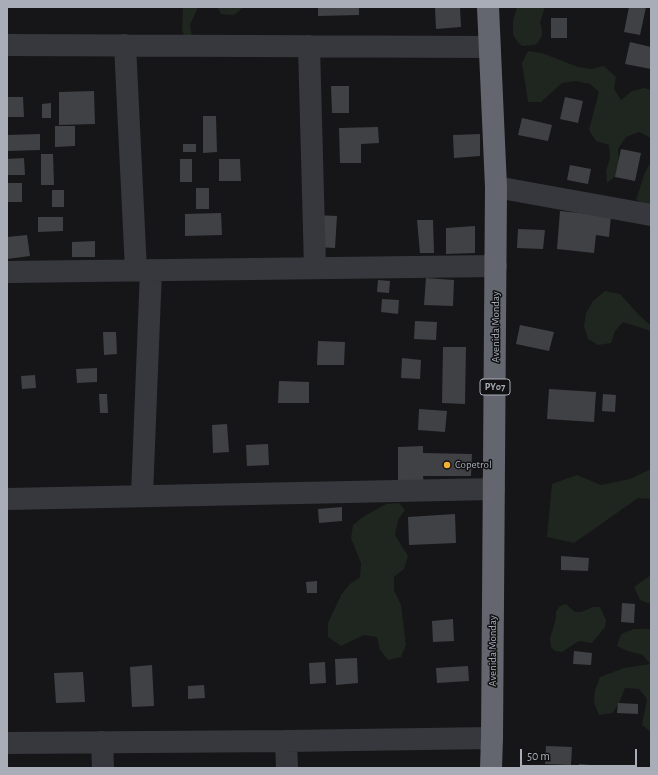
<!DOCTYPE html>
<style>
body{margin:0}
#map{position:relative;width:658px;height:775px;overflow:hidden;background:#161618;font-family:"Alegreya Sans",sans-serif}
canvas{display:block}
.frame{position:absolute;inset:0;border:8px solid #a8adb8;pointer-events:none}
.scale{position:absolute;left:520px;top:749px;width:117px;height:18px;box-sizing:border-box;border:2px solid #a8adb8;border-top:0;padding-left:5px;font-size:12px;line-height:14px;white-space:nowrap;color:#a8adb8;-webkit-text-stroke:3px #111113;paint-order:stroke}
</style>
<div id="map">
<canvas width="658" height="775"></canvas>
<div class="frame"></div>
<div class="scale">50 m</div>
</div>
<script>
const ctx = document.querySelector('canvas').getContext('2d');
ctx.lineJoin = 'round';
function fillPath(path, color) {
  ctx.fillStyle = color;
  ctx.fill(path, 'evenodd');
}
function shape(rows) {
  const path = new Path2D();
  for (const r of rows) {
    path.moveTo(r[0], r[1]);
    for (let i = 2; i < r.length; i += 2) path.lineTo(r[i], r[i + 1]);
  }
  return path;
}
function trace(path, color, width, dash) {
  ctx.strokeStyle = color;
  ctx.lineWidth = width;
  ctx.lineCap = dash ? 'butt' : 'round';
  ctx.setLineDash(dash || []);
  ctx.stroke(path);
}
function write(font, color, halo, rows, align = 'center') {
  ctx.font = font + ' "Alegreya Sans",sans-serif';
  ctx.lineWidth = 3;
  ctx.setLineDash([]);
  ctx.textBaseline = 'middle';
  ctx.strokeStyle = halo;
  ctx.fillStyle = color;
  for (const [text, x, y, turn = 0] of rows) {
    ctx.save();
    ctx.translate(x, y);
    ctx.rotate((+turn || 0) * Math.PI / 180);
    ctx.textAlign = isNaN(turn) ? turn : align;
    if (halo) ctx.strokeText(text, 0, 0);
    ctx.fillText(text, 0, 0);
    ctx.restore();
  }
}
const green = shape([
 [183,7,198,7,190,25,192,38,185,37,182,30],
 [217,7,244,7,234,15,221,14],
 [517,7,545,7,540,23,542,29,542,36,539,41,535,45,522,46,517,41,513,35,513,21],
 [528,51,542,53,578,67,591,69,604,66,616,77,614,89,621,100,632,91,644,88,651,90,651,138,639,132,626,137,618,149,619,163,617,175,607,183,606,171,610,158,609,145,596,141,589,130,599,92,590,84,576,81,562,83,541,102,528,102,522,63],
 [651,162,651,207,636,200,645,172],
 [605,291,620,294,639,315,649,324,651,324,651,331,623,322,615,331,611,343,598,345,588,339,584,326,586,313,593,301],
 [651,469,651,499,638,498,574,543,547,537,552,484,577,475,601,485,630,479],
 [399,503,405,510,398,520,395,535,408,556,404,569,394,577,394,590,401,605,406,645,401,657,388,660,380,650,377,637,364,635,341,646,328,637,328,623,341,595,350,584,360,577,361,563,351,538,353,525,363,517,386,504],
 [651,575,651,604,640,600,634,587],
 [566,604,575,612,581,612,593,607,600,607,606,620,605,627,592,643,579,641,562,652,555,651,551,647,550,639,556,618,556,611,560,606],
 [634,629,651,629,651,732,642,725,647,699,639,689,625,688,620,701,613,713,599,715,594,703,595,690,600,677,624,668,650,664,643,655,628,651,617,646,621,634]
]);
const building = shape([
 [318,7,359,7,359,15,318,16],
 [435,7,460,7,461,27,436,29],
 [629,7,646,7,640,35,624,32],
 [551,18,567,18,567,38,551,38],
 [630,42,651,47,651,69,625,64],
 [331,86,349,86,349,113,332,113],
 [94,91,95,124,59,125,59,92],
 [7,97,23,97,24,117,7,117],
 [565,97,583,101,578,123,560,119],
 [51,103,51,118,42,118,42,104],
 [203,116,216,116,217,152,203,153],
 [522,118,552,125,548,141,518,135],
 [55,126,75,126,75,146,55,147],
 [378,127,379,143,361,144,361,163,340,163,339,128],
 [40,134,40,150,7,151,7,135],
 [480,134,480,156,454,158,453,135],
 [183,144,196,144,196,152,183,152],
 [621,149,641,153,635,181,615,177],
 [41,154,53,154,54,185,41,185],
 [24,158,25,175,7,175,7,159],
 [180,159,192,159,192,182,180,182],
 [219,159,240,159,241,181,219,181],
 [570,165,591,169,588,184,567,180],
 [7,183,22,183,22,202,7,202],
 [196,188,209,188,209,209,196,209],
 [52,190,64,190,64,207,52,207],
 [560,211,611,216,609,237,596,235,594,253,557,249],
 [221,213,222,235,185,236,185,214],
 [317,215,337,216,335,248,315,247],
 [38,217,63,217,63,231,38,232],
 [417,220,433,220,434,253,420,253],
 [475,226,475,253,446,254,446,228],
 [518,229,545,230,543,249,517,248],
 [27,235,30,256,7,259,7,237],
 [95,241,95,257,72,257,72,242],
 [426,278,454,280,453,306,424,305],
 [378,280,390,281,389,293,377,292],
 [382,299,399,300,398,314,381,312],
 [415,321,437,322,436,340,414,339],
 [520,325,554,332,549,351,516,344],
 [103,332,116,332,117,354,104,355],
 [318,341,345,342,344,365,317,365],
 [443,347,466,347,465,404,442,403],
 [402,358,421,360,420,379,401,378],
 [97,368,97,382,77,383,76,369],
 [35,375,36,388,22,389,21,376],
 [279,381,309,382,309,403,278,403],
 [549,389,596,392,594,422,547,419],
 [99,394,107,394,108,413,100,413],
 [603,394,616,395,615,412,602,411],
 [419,409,447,411,445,432,418,430],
 [227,424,229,452,213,453,212,425],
 [268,444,269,465,247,466,246,445],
 [423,446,423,453,472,454,471,476,423,476,424,484,398,484,398,447],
 [342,507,342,521,319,523,318,509],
 [455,514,456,543,409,545,408,517],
 [561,556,589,558,588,571,561,570],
 [317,581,317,593,307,593,306,582],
 [622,603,635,604,634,623,621,622],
 [453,619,454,641,433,642,432,621],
 [574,651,592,653,591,665,573,664],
 [357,658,358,683,336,685,335,659],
 [325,662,326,683,310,684,309,663],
 [152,665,154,706,132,707,130,667],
 [468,666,469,681,437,683,436,668],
 [83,672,85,702,56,703,54,673],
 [204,685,205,698,188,699,188,686],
 [618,703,638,704,638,714,617,713],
 [546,746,572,747,571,765,545,764],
 [579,764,604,766,603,768,579,768]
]);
const minor = shape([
 [7,45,489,47],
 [125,45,136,270],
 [309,46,315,268],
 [496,187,651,215],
 [7,272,496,266],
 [142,495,151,270],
 [7,499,494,489],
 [286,741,287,768],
 [102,742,103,768],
 [7,743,286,741,492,738]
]);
const highway = shape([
 [488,7,496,187,492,738,491,768]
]);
const markers = [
 [447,465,4,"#f2b134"]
];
const shields = [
 [495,387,30]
];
const shieldNames = [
 ["PY07",495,387]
];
const streetNames = [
 ["Avenida Monday",496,327,-90],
 ["Avenida Monday",493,651,-90]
];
const poiNames = [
 ["Copetrol",455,465]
];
fillPath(green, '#1e261f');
fillPath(building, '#404145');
trace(minor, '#37383d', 22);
trace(highway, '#63666e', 22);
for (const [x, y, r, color] of markers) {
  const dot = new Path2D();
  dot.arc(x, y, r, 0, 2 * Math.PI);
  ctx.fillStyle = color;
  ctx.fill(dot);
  trace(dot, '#111113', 1.5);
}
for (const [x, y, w] of shields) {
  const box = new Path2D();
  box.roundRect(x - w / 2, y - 8, w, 16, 3);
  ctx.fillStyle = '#111113';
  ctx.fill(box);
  trace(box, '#a8adb8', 1);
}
write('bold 10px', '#a8adb8', null, shieldNames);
write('11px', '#a8adb8', '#111113', streetNames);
write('11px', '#a8adb8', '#111113', poiNames, 'left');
</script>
